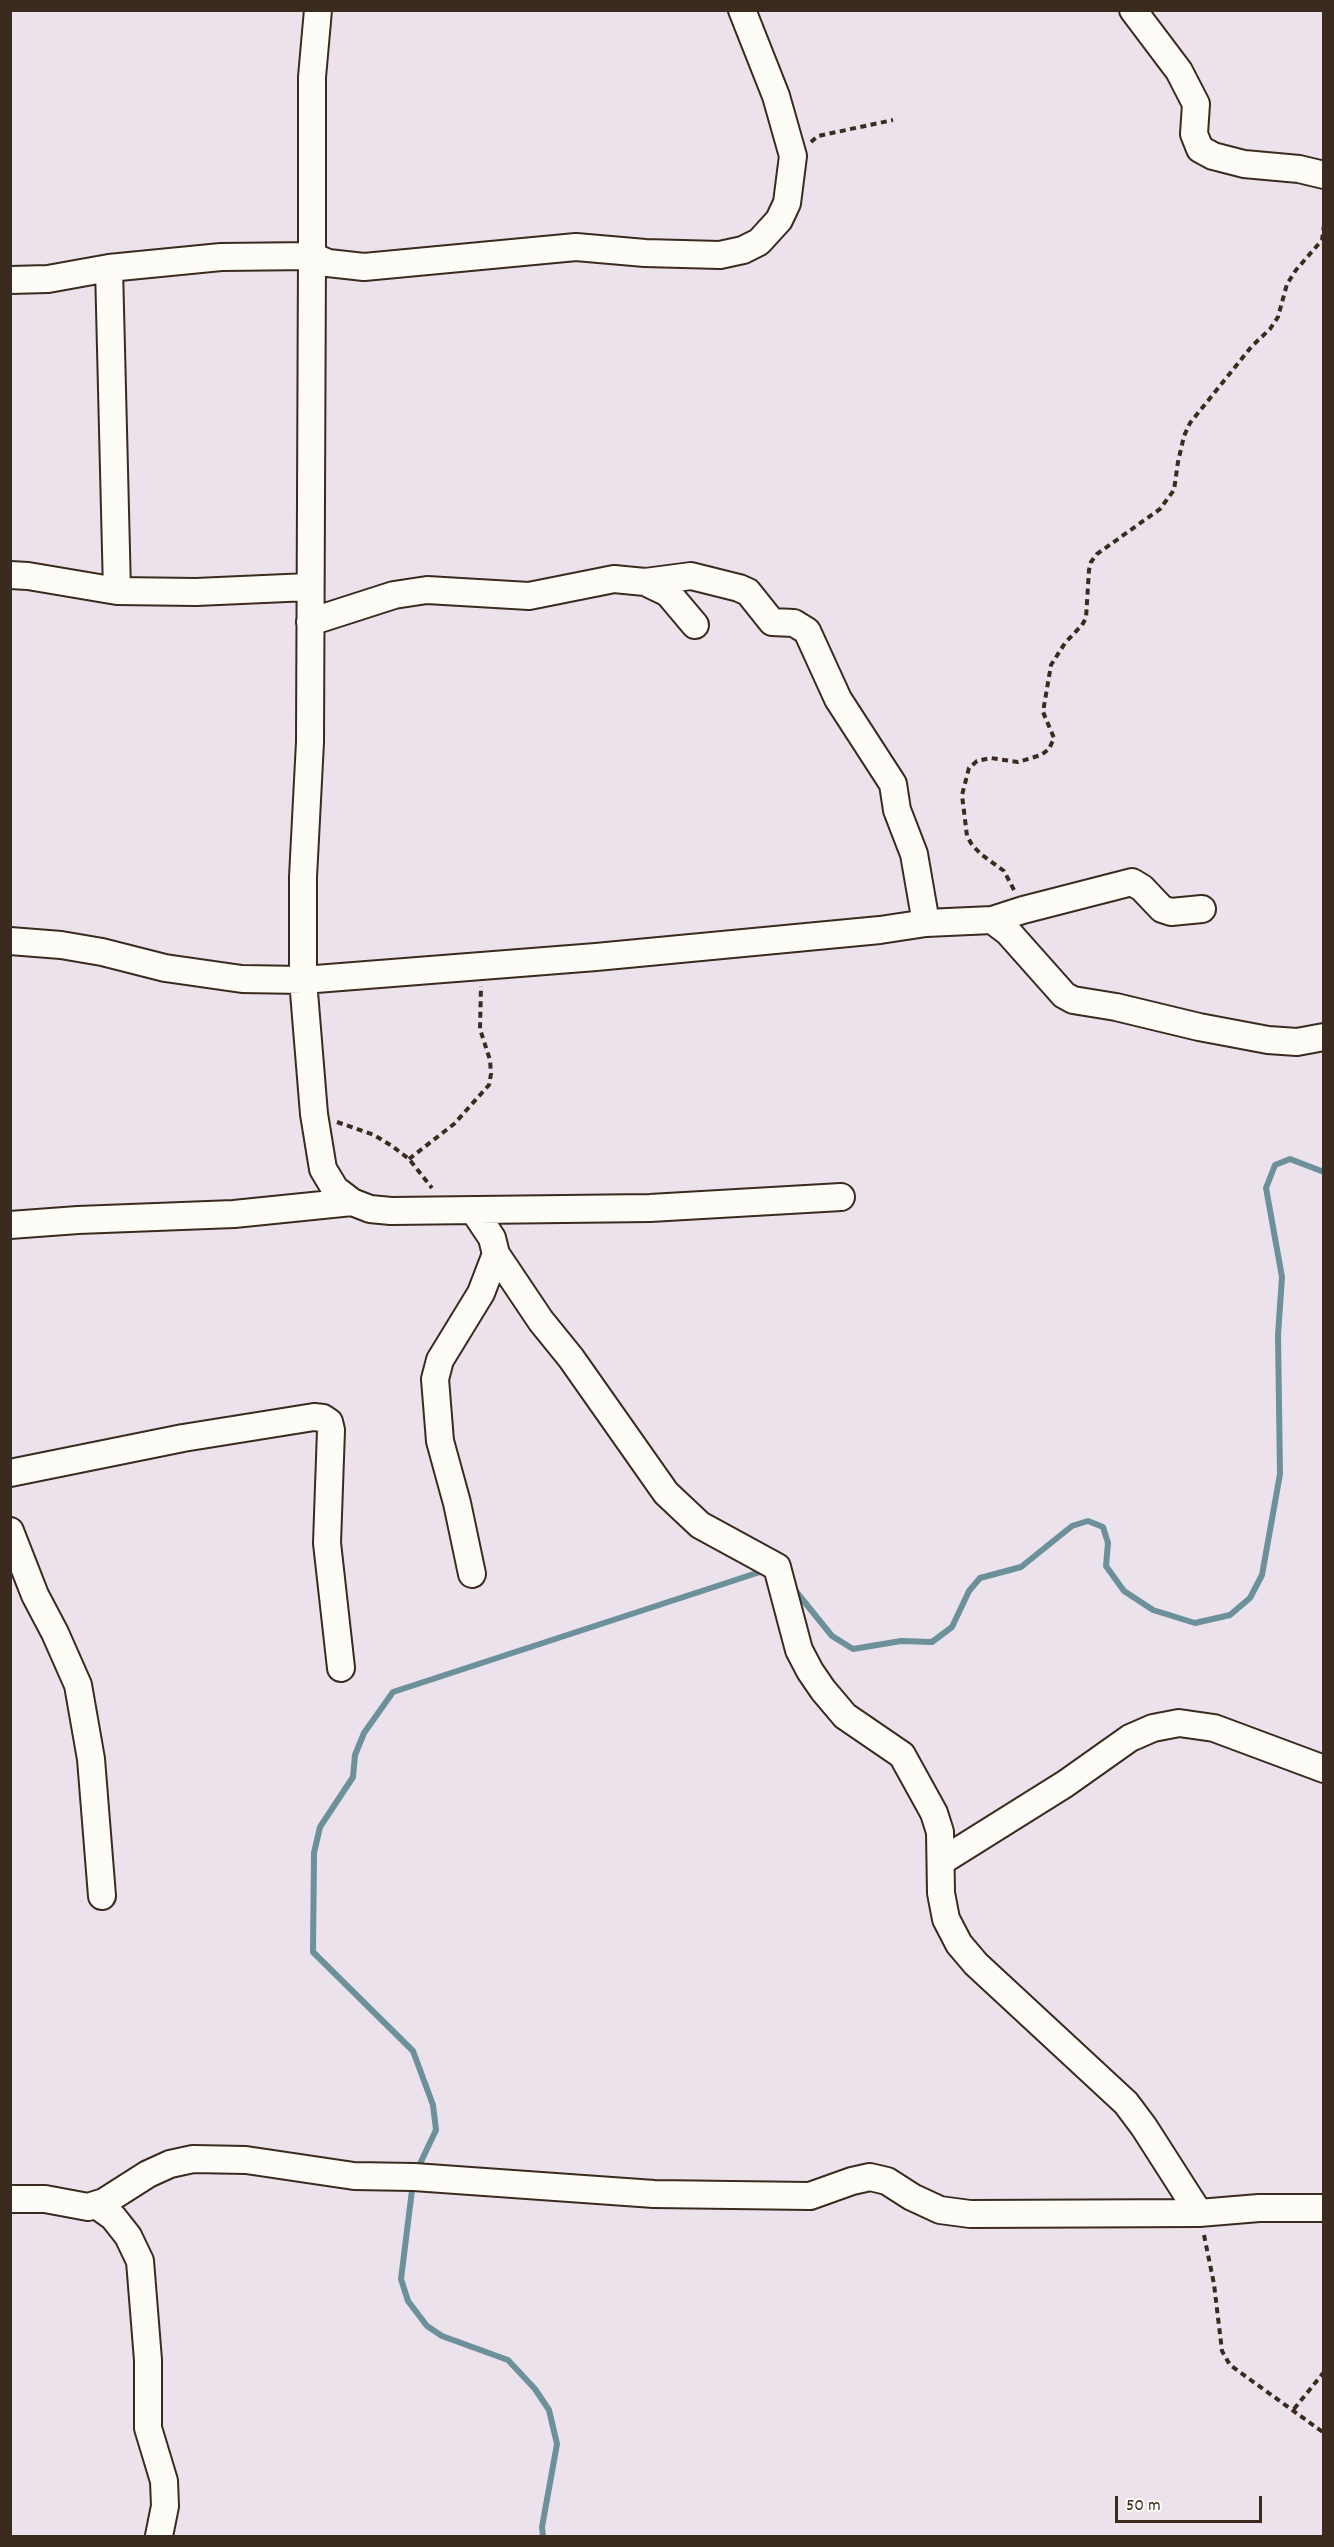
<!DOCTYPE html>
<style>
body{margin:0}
#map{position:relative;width:1334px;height:2547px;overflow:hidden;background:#ebe2ec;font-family:Dekko,sans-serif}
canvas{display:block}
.frame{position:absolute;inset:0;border:12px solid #3b2a1e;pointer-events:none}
.scale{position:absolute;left:1115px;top:2496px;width:147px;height:27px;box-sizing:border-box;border:3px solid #3b2a1e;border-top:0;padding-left:8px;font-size:18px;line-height:21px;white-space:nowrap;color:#3b2a1e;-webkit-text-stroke:4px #fdfcf7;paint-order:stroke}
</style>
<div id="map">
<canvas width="1334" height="2547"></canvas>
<div class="frame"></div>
<div class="scale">50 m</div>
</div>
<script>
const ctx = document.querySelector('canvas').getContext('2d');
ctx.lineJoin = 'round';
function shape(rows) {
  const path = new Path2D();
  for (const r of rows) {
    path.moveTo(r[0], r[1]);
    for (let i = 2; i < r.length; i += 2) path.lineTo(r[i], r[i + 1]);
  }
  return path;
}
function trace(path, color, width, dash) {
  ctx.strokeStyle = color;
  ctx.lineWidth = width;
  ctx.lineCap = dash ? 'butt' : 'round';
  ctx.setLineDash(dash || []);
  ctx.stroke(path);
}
const stream = shape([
 [794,1589,832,1636,853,1649,901,1641,932,1642,952,1627,969,1591,980,1578,1021,1567,1072,1526,1088,1521,1103,1527,1108,1543,1106,1566,1124,1591,1153,1610,1195,1623,1230,1615,1250,1598,1262,1575,1280,1474,1278,1335,1282,1277,1266,1188,1275,1165,1290,1159,1324,1172],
 [417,2170,436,2130,433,2105,413,2051,313,1952,314,1853,320,1827,353,1777,355,1755,364,1733,393,1692,766,1570],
 [413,2182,401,2279,408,2301,427,2326,442,2336,508,2360,535,2389,549,2410,557,2444,542,2527,543,2536]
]);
const path = shape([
 [811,142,818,136,893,120],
 [1014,890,1004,871,982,855,972,845,967,836,962,795,969,768,977,761,991,758,1018,762,1041,755,1049,749,1054,738,1043,712,1051,665,1065,643,1082,625,1086,618,1089,570,1091,562,1097,554,1160,509,1174,490,1178,462,1184,436,1190,423,1252,346,1270,329,1278,317,1287,284,1296,270,1322,240,1324,225],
 [337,1122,374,1135,392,1146,409,1159,432,1188],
 [409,1159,454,1124,489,1085,491,1074,490,1060,480,1029,481,986],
 [1204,2235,1214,2284,1222,2351,1230,2365,1324,2433],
 [1294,2409,1324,2372]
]);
const minor = shape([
 [318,10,312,77,312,256,328,263,364,267,576,247,645,253,720,255,743,250,759,242,779,220,787,203,793,156,776,96,742,10],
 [1133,10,1179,71,1196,104,1194,134,1200,149,1213,156,1244,164,1299,169,1324,175],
 [109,268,117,591],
 [10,280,48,279,109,268,221,257,312,256,310,742,303,877,303,980,314,1114,323,1169,335,1189,352,1202,370,1209,391,1211,650,1208,841,1197],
 [10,575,28,576,117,591,196,592,309,587],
 [645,582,691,576,739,588,748,592,772,622,794,623,807,631,838,699,893,784,897,810,914,854,926,923],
 [310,622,394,595,427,590,529,596,614,579,645,582,668,593,695,625],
 [992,920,1023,910,1132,882,1142,888,1162,909,1171,912,1202,909],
 [10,941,61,945,102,952,165,968,242,979,303,980,596,957,880,930,926,923,992,920,1008,932,1064,995,1073,1000,1116,1007,1199,1027,1268,1040,1297,1042,1324,1037],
 [10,1225,78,1220,234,1214,352,1202],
 [496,1254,541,1321,571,1358,666,1493,700,1525,777,1567,799,1650,810,1671,823,1690,845,1716,902,1755,934,1813,940,1832,941,1893,946,1919,959,1944,976,1964,1126,2103,1144,2127,1199,2213],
 [10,1473,183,1438,314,1417,323,1418,329,1422,331,1430,327,1543,341,1668],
 [10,1531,35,1595,55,1633,78,1685,91,1759,102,1896],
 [472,1574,457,1503,440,1441,435,1379,440,1360,481,1293,496,1254,492,1238,474,1211],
 [942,1861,1065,1784,1130,1738,1153,1728,1179,1723,1214,1728,1324,1769],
 [10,2199,45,2199,88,2207,104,2202,148,2174,170,2164,193,2159,246,2160,354,2176,414,2177,654,2194,810,2196,852,2181,870,2177,887,2181,912,2197,940,2210,970,2214,1199,2213,1259,2208,1324,2208],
 [96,2205,113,2217,128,2236,140,2261,148,2360,148,2428,164,2481,165,2506,159,2536]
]);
trace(stream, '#6c919a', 6);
trace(minor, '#3b2a1e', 30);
trace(path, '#3b2a1e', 4, [6, 4.5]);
trace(minor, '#fdfcf7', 26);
</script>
